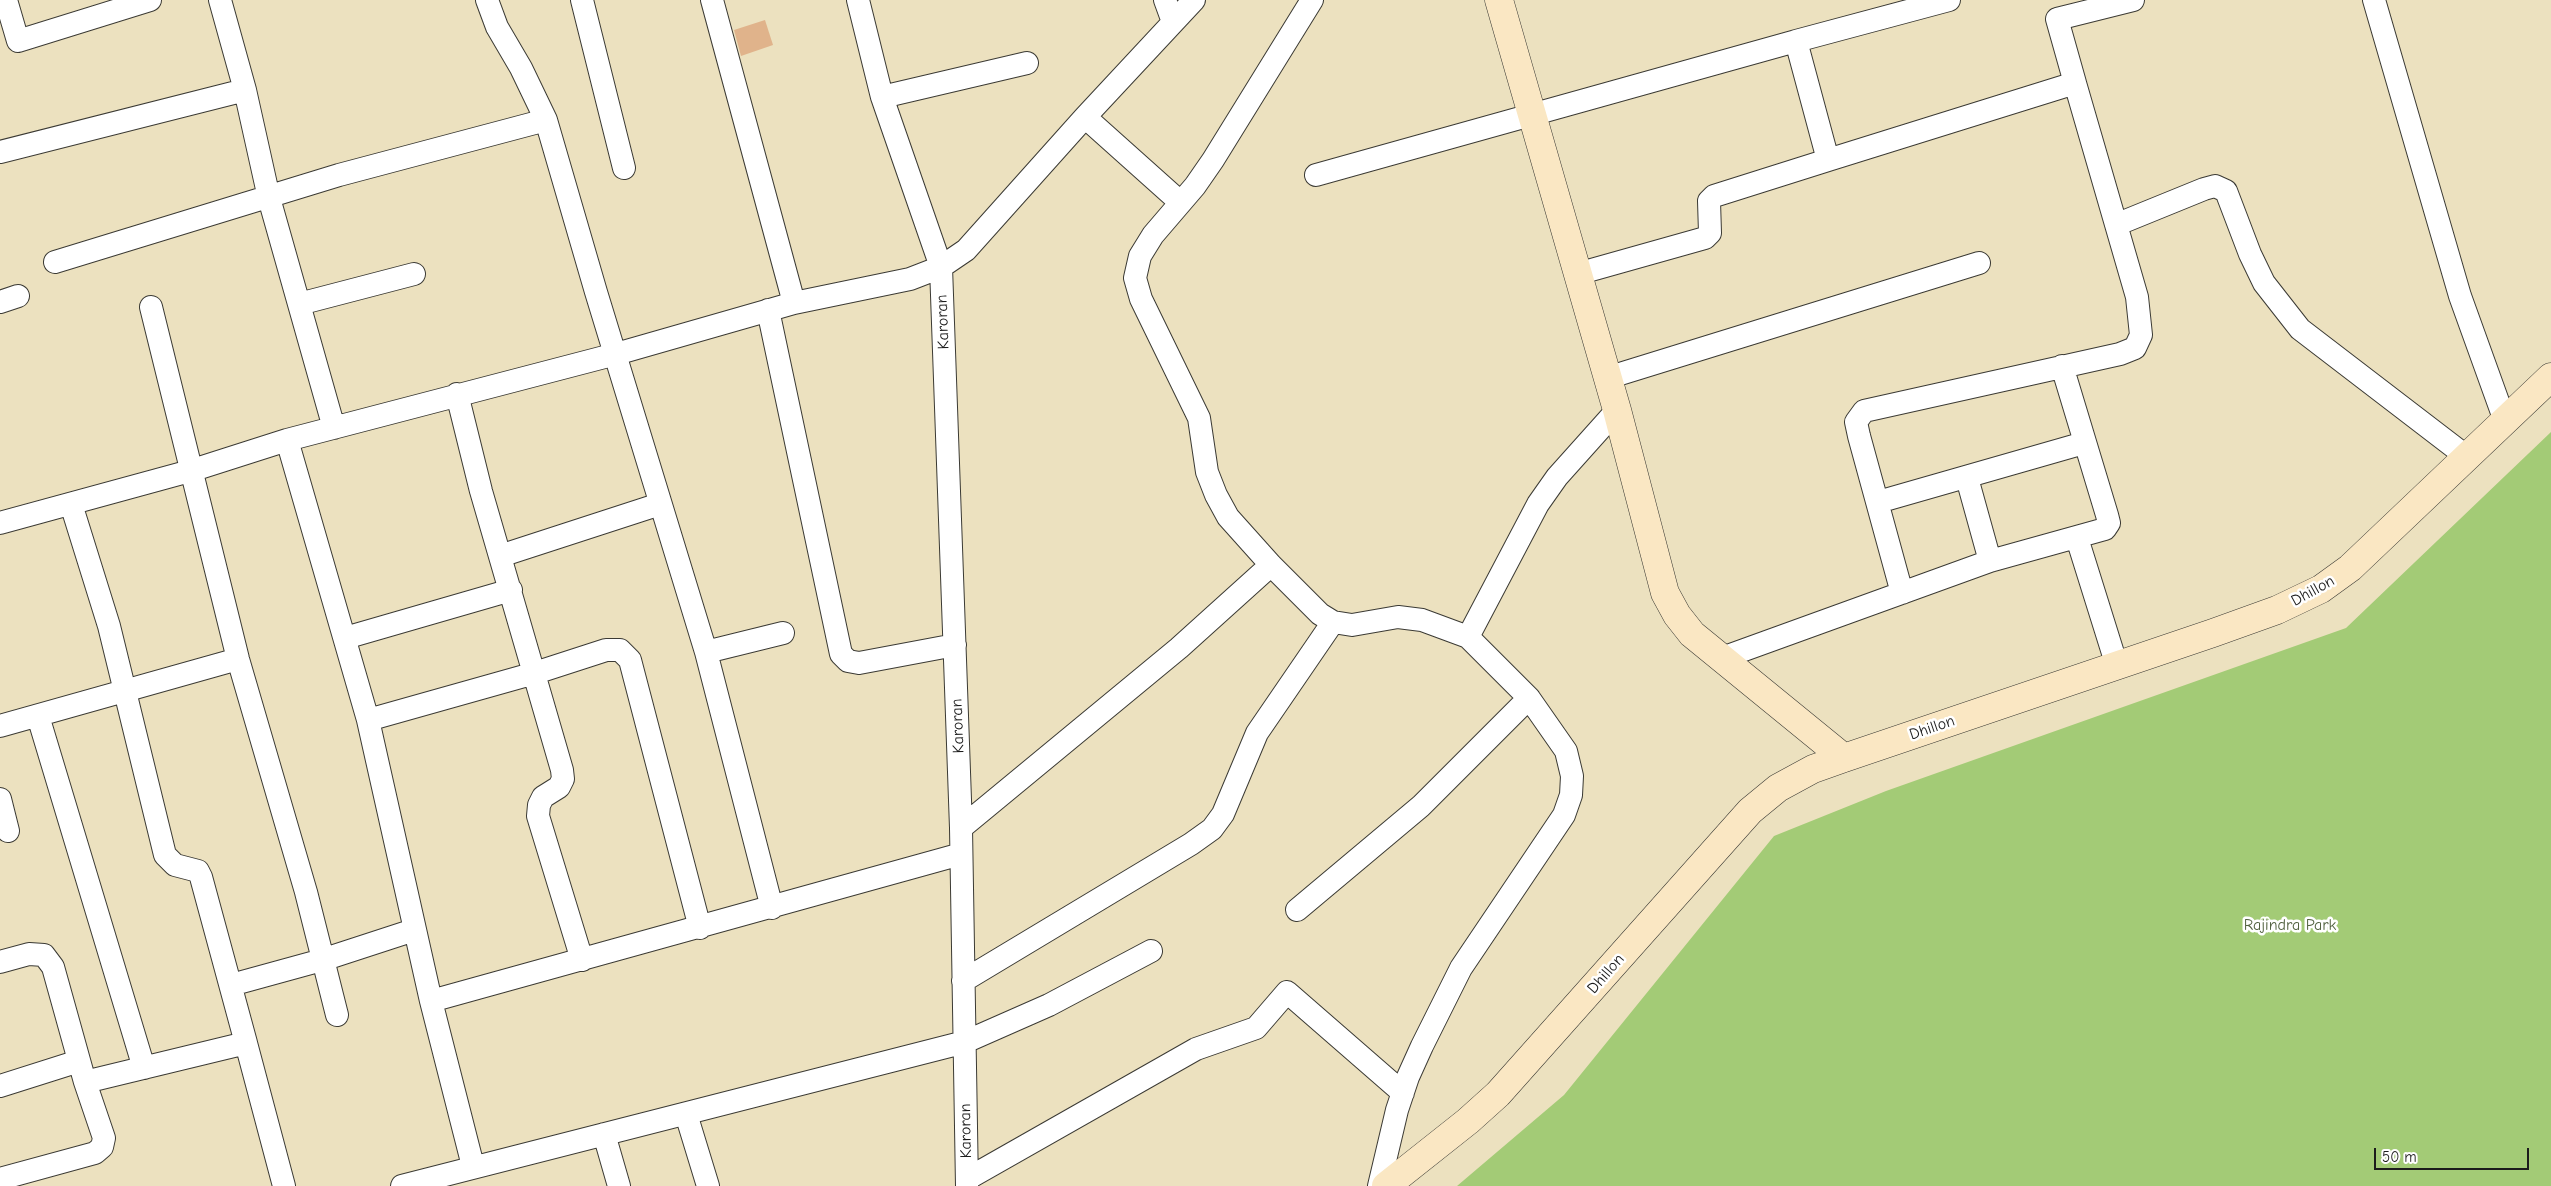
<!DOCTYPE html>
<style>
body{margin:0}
#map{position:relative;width:2551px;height:1186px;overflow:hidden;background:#ece1bf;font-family:"Comic Neue",sans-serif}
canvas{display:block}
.scale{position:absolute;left:2374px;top:1148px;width:155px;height:22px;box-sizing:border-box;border:2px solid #1c1c1c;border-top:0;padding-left:6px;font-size:15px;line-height:18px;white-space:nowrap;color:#1c1c1c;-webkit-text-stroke:4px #fff;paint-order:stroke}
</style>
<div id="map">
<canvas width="2551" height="1186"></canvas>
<div class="scale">50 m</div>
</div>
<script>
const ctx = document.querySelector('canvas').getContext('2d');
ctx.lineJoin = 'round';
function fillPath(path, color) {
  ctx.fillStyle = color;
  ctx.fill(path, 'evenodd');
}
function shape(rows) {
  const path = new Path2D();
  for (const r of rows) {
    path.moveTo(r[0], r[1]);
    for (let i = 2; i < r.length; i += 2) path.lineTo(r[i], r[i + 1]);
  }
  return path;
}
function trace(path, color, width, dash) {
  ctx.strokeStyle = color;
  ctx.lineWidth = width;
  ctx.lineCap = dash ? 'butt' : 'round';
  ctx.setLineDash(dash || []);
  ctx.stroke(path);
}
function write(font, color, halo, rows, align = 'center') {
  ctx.font = font + ' "Comic Neue",sans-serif';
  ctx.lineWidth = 5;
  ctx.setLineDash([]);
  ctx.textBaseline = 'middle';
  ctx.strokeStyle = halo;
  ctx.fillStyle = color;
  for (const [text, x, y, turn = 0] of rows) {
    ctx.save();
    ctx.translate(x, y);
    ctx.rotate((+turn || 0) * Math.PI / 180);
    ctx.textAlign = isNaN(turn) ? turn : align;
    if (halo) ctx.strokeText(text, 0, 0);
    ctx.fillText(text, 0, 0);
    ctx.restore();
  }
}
const green = shape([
 [2551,432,2551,1186,1457,1186,1564,1095,1774,836,1886,791,2346,628]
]);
const building = shape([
 [765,20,773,45,741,56,734,30]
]);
const street = shape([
 [6,0,18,41,150,0],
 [220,0,245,90,269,198,334,428],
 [487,0,497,27,521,68,546,120],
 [582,0,624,168],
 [712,0,794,303],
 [858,0,882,97,941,267,961,828,967,1186],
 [1165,0,1173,22],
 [1312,0,1213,160,1195,186,1153,235,1140,256,1135,278,1141,299,1199,418,1207,472,1216,495,1228,517,1271,565,1320,614,1333,622,1352,625,1398,617,1422,620,1468,637,1529,698,1566,751,1572,776,1571,795,1564,815,1461,968,1422,1046,1408,1077,1397,1110,1379,1186],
 [2374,0,2460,296,2505,421],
 [1796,41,1949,0],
 [882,97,1027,63],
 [1085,117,1180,202],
 [0,152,245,90],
 [1316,175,1796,41,1828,160,2075,83,2057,19,2133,0],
 [2118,224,2204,189,2215,186,2226,191,2250,254,2264,283,2300,329,2467,457],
 [55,262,339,175,546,120,596,292,706,652],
 [1577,274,1705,238,1710,233,1709,201,1714,196,1828,160],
 [0,302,18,296],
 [299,304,414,274],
 [151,307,238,659,306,892,337,1015],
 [768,310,841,654,848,661,859,663,955,645],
 [1607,378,1979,263],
 [457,394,481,491,562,770,563,779,559,787,543,797,539,805,538,816,582,960],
 [287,440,368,720,431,1001,473,1166],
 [1967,478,1990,561],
 [1878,502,2084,443],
 [71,504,109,626,165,855,175,865,198,871,201,877,246,1043],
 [0,523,190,471,287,440,616,354,794,303,910,279,941,267,966,250,1085,117,1194,0],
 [2077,538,2117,666],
 [500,556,660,504],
 [1902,593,1859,436,1856,422,1864,411,2120,354,2135,348,2141,335,2137,297,2075,83],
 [1468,637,1538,504,1557,477,1617,410],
 [345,638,511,590],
 [1722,658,1990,561,2105,529,2109,523,2107,515,2062,366],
 [38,716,144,1068],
 [368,720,535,673,606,650,620,650,630,660,700,928],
 [0,726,238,659],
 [0,799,8,831],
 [961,828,1179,648,1271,565],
 [772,908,706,652,783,633],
 [1297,910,1421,806,1529,698],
 [0,962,29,954,44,955,53,967,85,1082,246,1043,284,1186],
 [963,981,1191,844,1212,829,1223,814,1257,733,1333,622],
 [231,985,322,960,414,930],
 [431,1001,961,854],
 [0,1086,79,1061],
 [686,1114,708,1186],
 [604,1134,619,1186],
 [0,1179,95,1153,102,1147,104,1138,85,1082],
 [967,1179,1196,1049,1256,1028,1287,992,1403,1093],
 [402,1186,965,1042,1049,1005,1151,951]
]);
const secondary = shape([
 [1499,0,1617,410,1665,593,1677,615,1692,634,1844,758],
 [1386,1186,1468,1121,1498,1094,1750,811,1778,788,1813,769,1844,758,2213,633,2277,610,2321,589,2350,568,2551,377]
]);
const streetNames = [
 ["Karoran",943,322,-92],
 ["Dhillon",2313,591,-29],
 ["Karoran",958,726,-92],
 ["Dhillon",1932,728,-19],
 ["Dhillon",1606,974,-49],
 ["Karoran",966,1131,-91]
];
const parkNames = [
 ["Rajindra Park",2290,925]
];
fillPath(green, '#a3cb76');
fillPath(building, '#e0b38b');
trace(street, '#3b3a34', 24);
trace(secondary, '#3b3a34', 29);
trace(street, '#fff', 22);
trace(secondary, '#fae7c3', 28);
write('16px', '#1c1c1c', '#fff', streetNames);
write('16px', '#526240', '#fff', parkNames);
</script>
